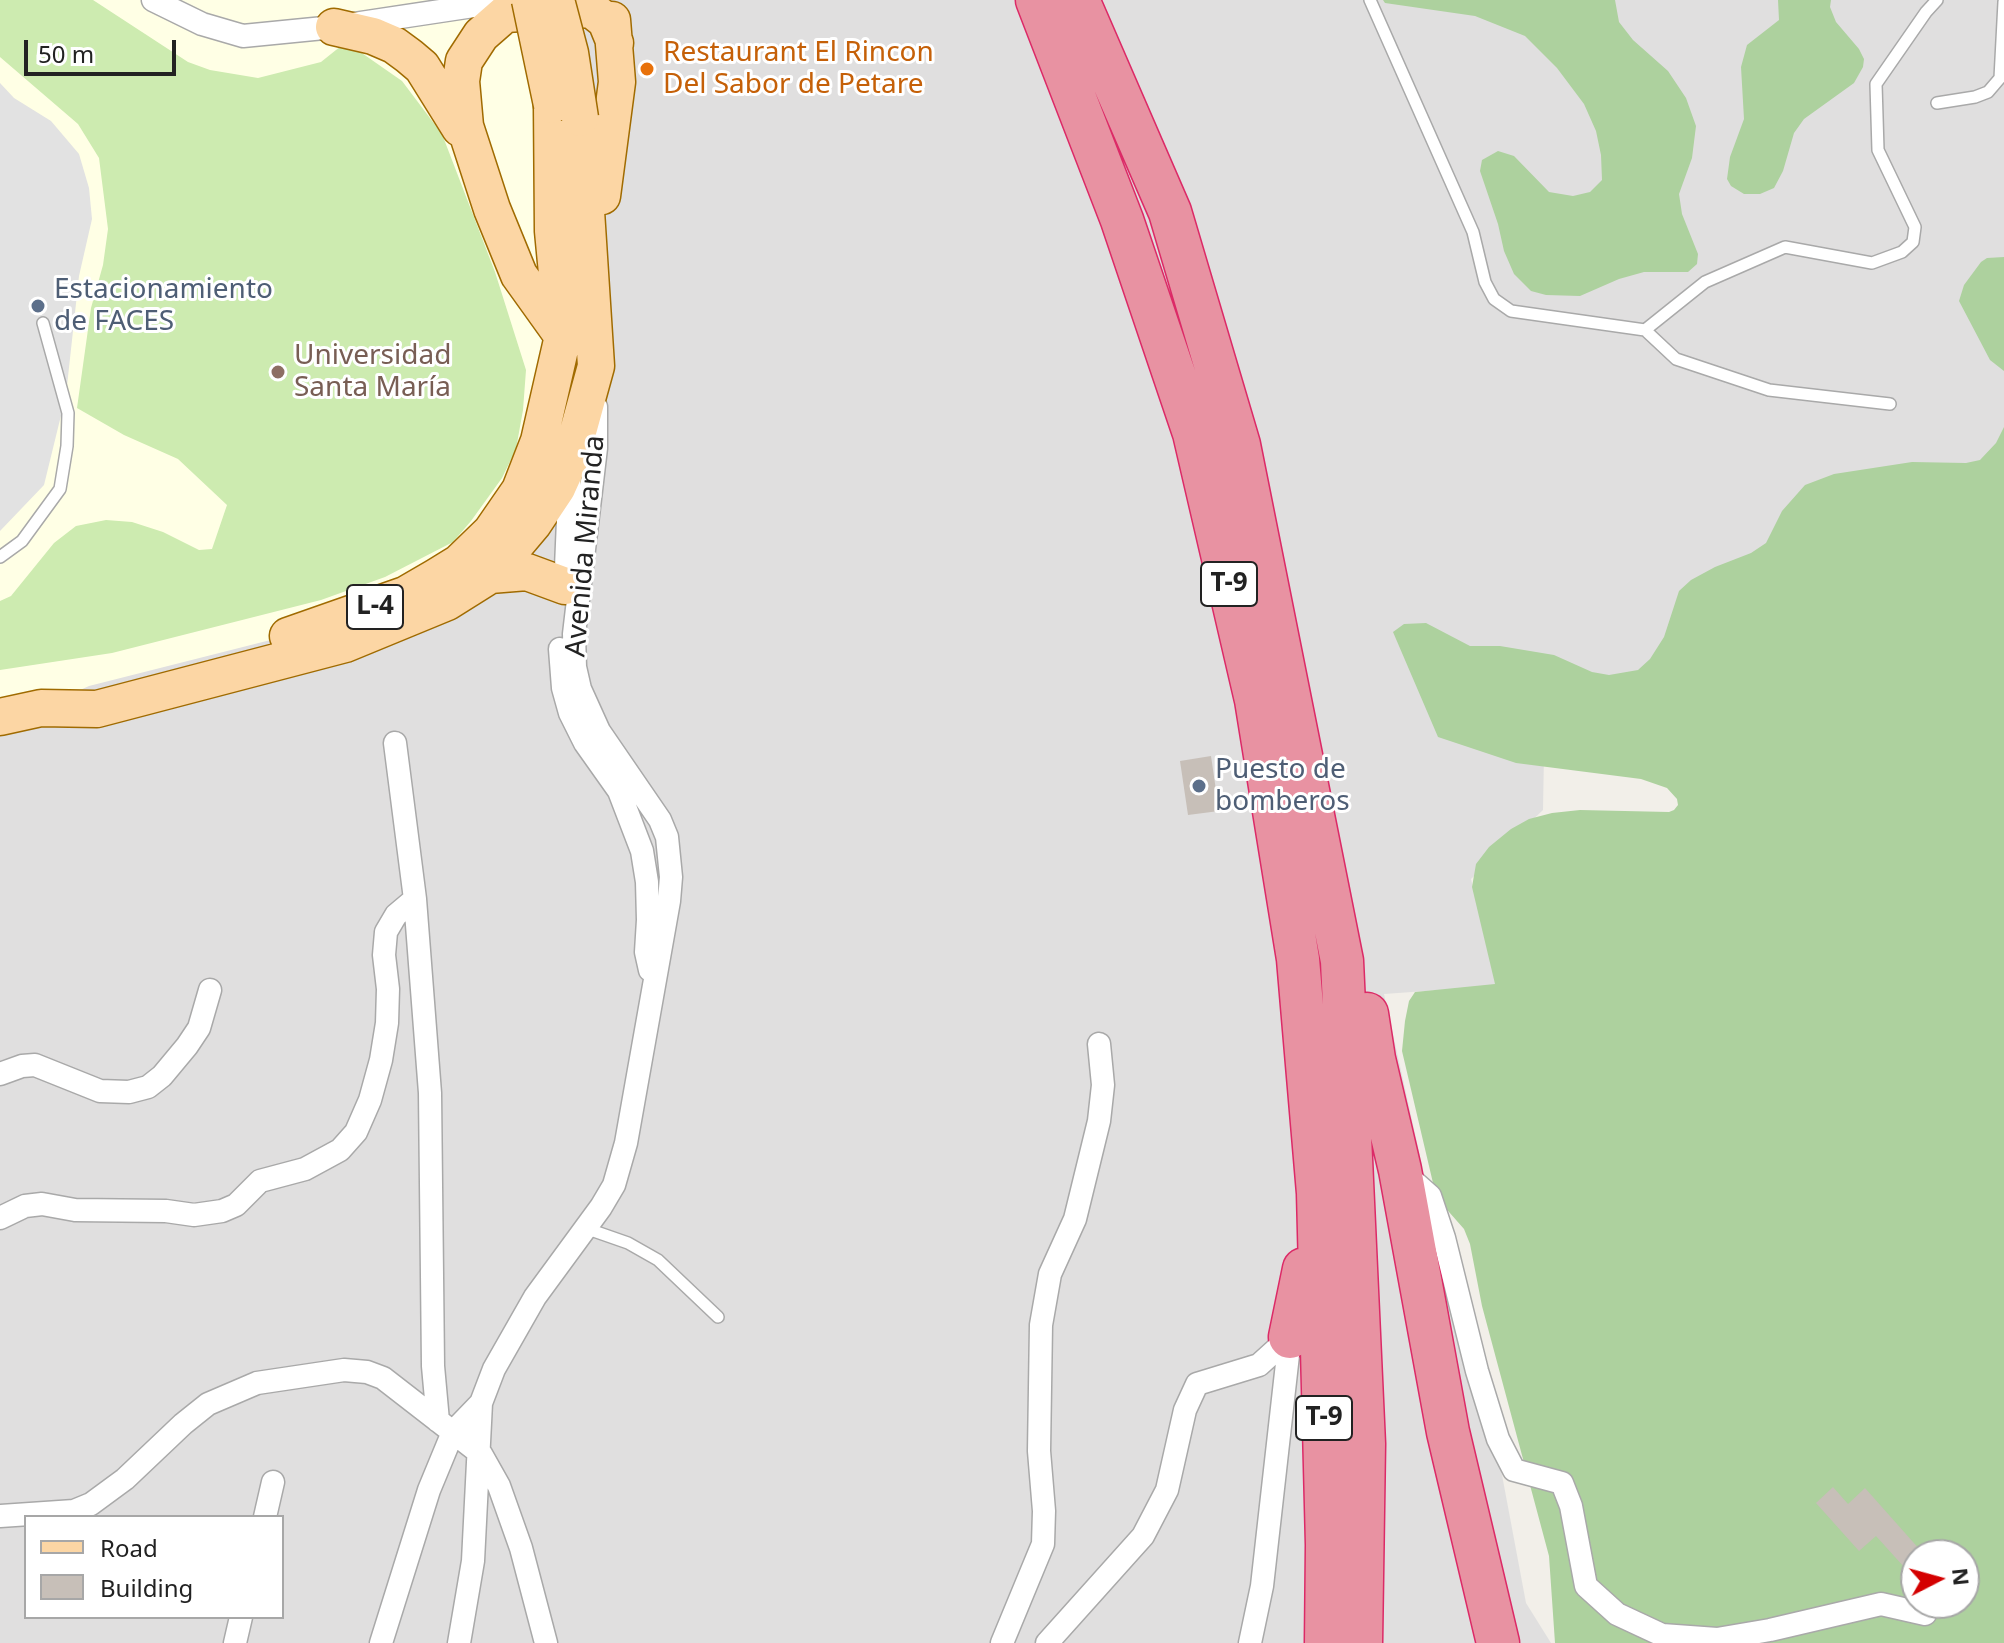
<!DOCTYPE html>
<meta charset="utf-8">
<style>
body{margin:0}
#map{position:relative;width:2004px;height:1643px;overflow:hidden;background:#f2efe9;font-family:"Noto Sans",sans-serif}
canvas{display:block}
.legend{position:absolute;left:24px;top:1515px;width:260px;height:104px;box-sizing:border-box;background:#fff;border:2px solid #a7a7a7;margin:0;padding:10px 14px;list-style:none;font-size:24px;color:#222}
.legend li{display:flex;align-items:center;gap:16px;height:40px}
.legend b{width:40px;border:2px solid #a7a7a7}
.north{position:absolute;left:1900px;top:1539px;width:80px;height:80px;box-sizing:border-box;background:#fff;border:2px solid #a7a7a7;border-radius:50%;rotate:84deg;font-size:22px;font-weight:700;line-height:32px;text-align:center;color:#222}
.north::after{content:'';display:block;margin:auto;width:28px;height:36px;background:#d40000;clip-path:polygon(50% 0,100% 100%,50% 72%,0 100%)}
.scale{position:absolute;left:24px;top:40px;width:152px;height:36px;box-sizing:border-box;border:4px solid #222;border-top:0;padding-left:10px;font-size:24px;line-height:28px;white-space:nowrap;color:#222;-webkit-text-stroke:6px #fff;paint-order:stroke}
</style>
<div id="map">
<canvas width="2004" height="1643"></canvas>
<ul class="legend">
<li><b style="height:10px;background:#fcd6a4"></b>Road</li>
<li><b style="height:22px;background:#c7bfb8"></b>Building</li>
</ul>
<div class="north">N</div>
<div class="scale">50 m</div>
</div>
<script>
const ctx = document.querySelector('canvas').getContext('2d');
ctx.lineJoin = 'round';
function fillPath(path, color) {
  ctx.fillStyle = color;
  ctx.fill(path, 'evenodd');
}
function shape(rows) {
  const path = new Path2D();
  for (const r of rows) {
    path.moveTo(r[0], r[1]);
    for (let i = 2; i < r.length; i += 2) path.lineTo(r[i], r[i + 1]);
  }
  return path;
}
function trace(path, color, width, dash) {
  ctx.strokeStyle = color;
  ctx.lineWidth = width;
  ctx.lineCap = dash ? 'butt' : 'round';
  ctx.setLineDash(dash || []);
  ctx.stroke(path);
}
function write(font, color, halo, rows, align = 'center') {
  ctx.font = font + ' "Noto Sans",sans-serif';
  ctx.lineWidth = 6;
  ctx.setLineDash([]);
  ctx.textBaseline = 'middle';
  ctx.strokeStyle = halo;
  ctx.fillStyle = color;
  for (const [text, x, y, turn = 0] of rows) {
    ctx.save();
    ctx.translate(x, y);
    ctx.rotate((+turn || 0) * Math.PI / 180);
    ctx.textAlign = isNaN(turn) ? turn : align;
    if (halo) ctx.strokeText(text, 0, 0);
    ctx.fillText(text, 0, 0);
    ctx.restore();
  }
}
const residential = shape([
 [0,0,2004,0,2004,561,1544,754,1543,810,1471,879,1496,986,1384,994,1455,1313,1502,1475,1526,1603,1551,1643,0,1643],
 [26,1517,282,1517,282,1617,26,1617]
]);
const education = shape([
 [0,0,530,0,563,336,491,532,310,630,89,686,41,708,0,717]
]);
const grass = shape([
 [0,0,93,0,188,62,210,70,258,78,321,62,346,42,402,81,442,134,495,272,526,370,523,410,516,449,502,478,471,521,453,542,385,577,321,600,112,653,0,670,0,601,11,596,54,543,76,526,106,520,132,522,163,532,199,550,212,549,227,505,178,459,124,435,77,408,91,308,103,265,108,229,99,158,78,124,0,57]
]);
const forest = shape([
 [1383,0,1615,0,1619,22,1633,40,1668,71,1686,98,1696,126,1692,158,1679,194,1682,214,1698,254,1697,264,1688,272,1644,272,1619,279,1580,296,1546,295,1531,291,1514,274,1504,251,1498,224,1480,171,1482,160,1498,151,1514,156,1549,192,1573,196,1590,192,1602,180,1601,155,1596,131,1584,104,1557,68,1525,36,1475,16,1385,3],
 [1778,0,1831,0,1830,7,1836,22,1859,49,1864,59,1863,67,1854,83,1804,119,1794,133,1783,171,1774,188,1760,194,1744,194,1731,186,1727,179,1730,157,1744,119,1741,67,1747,45,1779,20],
 [2004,257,2004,371,1990,360,1959,301,1964,285,1981,262,1987,258],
 [2004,427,2004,1643,1555,1643,1549,1556,1482,1306,1470,1244,1464,1229,1442,1204,1433,1183,1402,1051,1405,1021,1409,1001,1415,992,1495,984,1472,887,1476,864,1489,847,1511,829,1529,819,1552,813,1580,810,1669,812,1674,810,1678,805,1677,799,1667,788,1641,779,1516,763,1438,737,1393,632,1404,624,1426,623,1470,646,1500,646,1554,655,1592,672,1609,675,1638,670,1650,659,1664,637,1679,591,1691,580,1715,567,1751,553,1766,543,1782,511,1805,485,1834,474,1912,462,1966,463,1980,460,1996,443],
 [1916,1555,1964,1555,1964,1603,1916,1603]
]);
const parking = shape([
 [0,83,14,98,51,121,79,154,89,188,92,219,79,276,66,395,44,485,0,531]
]);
const building = shape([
 [1211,756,1219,811,1188,815,1180,761],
 [1833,1487,1848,1504,1865,1488,1921,1551,1904,1567,1876,1536,1859,1551,1816,1503]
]);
const lane = shape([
 [1370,0,1473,232,1485,282,1494,299,1511,311,1645,330,1705,282,1785,247,1872,263,1902,252,1913,242,1915,227,1878,150,1876,84,1926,12,1937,0],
 [1937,103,1975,97,1988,92,2000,78,2004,2],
 [1645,330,1676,359,1769,390,1890,404],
 [0,557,22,541,60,489,67,446,68,413,43,323],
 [585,1228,628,1243,658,1260,718,1317]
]);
const street = shape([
 [153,0,202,24,243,36,334,27,513,0],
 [565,591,570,473],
 [560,649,563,688,570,713,585,743,619,791,642,851,647,882,648,920,646,952,650,970],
 [395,743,415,899,430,1093,433,1366,438,1421],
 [0,1074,22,1066,35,1065,100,1091,129,1092,148,1087,162,1076,187,1046,199,1028,210,990],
 [1404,1173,1430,1196,1444,1238,1477,1371,1498,1439,1514,1470,1562,1483,1571,1506,1586,1586,1617,1614,1662,1635,1717,1639,1770,1630,1881,1604,1925,1614],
 [0,1218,25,1206,42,1204,75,1210,166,1211,194,1215,222,1211,236,1205,260,1181,305,1169,340,1150,356,1132,370,1100,381,1060,387,1023,388,989,384,955,386,932,396,915,415,899],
 [0,1516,74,1511,91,1504,125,1479,183,1424,208,1404,257,1383,344,1370,367,1372,383,1378,481,1454,499,1486,521,1548,546,1643],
 [265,1517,273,1482],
 [235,1643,241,1617],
 [381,1643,429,1490,453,1432,481,1403],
 [459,1643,473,1561,481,1403,494,1369,535,1297,601,1207,614,1185,626,1143,669,901,671,877,667,837,660,820,599,731,580,689,575,667,574,634,596,448,596,407],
 [1002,1643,1043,1544,1044,1511,1039,1451,1041,1325,1050,1274,1075,1219,1099,1121,1103,1085,1099,1044],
 [1047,1643,1143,1536,1167,1490,1185,1410,1197,1384,1259,1365,1290,1337],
 [1250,1643,1262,1586,1290,1337]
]);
const primary = shape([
 [334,27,373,36,394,45,409,56,422,67,460,128],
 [602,196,617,82,612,20],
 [562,335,519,275,492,209,465,126,461,81,464,61,481,35,505,14,591,9,606,21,615,43],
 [490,575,527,572,565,586],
 [288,636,405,595,436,577,459,563,491,532,520,490,539,441,563,336,553,231,552,105],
 [0,717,41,708,97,709,345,644,447,602,490,575,533,524,557,488,571,457,596,366,580,118]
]);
const highway = shape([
 [1037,0,1122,220,1194,433,1256,700,1298,959,1318,1193,1327,1545,1326,1643],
 [1078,0,1170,212,1239,445,1342,961,1364,1444,1361,1643],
 [1367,1014,1374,1059,1400,1170,1448,1432,1498,1643],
 [1290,1337,1304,1269]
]);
const primaryBridge = shape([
 [530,0,552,105],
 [556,0,570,53,580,118]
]);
const markers = [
 [647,69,8,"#e8710a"],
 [38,306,8,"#5c6f8a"],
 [278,372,8,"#8d6e63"],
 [1199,786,8,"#5c6f8a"]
];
const shields = [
 [1229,584,56],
 [375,607,56],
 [1324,1418,56]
];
const shieldNames = [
 ["T-9",1229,584],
 ["L-4",375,607],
 ["T-9",1324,1418]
];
const foodNames = [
 ["Restaurant El Rincon",663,53],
 ["Del Sabor de Petare",663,85]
];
const serviceNames = [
 ["Estacionamiento",54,290],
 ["de FACES",54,322],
 ["Puesto de",1215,770],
 ["bomberos",1215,802]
];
const educationNames = [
 ["Universidad",294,356],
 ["Santa María",294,388]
];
const streetNames = [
 ["Avenida Miranda",586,546,-85]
];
fillPath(residential, '#e0dfdf');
fillPath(education, '#ffffe5');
fillPath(grass, '#cdebb0');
fillPath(forest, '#add19e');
fillPath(parking, '#e2e2e2');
fillPath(building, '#c7bfb8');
trace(lane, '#a9a9a9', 14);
trace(street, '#a9a9a9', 25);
trace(primary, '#a06b00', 39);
trace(highway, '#dc2a67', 45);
trace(lane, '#fff', 11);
trace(street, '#fff', 22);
trace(primary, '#fcd6a4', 36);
trace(highway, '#e892a2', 42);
trace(primaryBridge, '#a06b00', 39, []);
trace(primaryBridge, '#fcd6a4', 36);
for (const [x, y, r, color] of markers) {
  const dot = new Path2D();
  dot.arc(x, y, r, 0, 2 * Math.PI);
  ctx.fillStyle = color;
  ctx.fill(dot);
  trace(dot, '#fff', 3);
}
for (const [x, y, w] of shields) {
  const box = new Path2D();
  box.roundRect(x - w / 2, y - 22, w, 44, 6);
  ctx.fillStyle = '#fff';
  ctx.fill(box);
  trace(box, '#222', 2);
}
write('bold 26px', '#222', null, shieldNames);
write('28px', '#c56008', '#fff', foodNames, 'left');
write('28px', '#4e5e75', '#fff', serviceNames, 'left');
write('28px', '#785e54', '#fff', educationNames, 'left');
write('28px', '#222', '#fff', streetNames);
</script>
